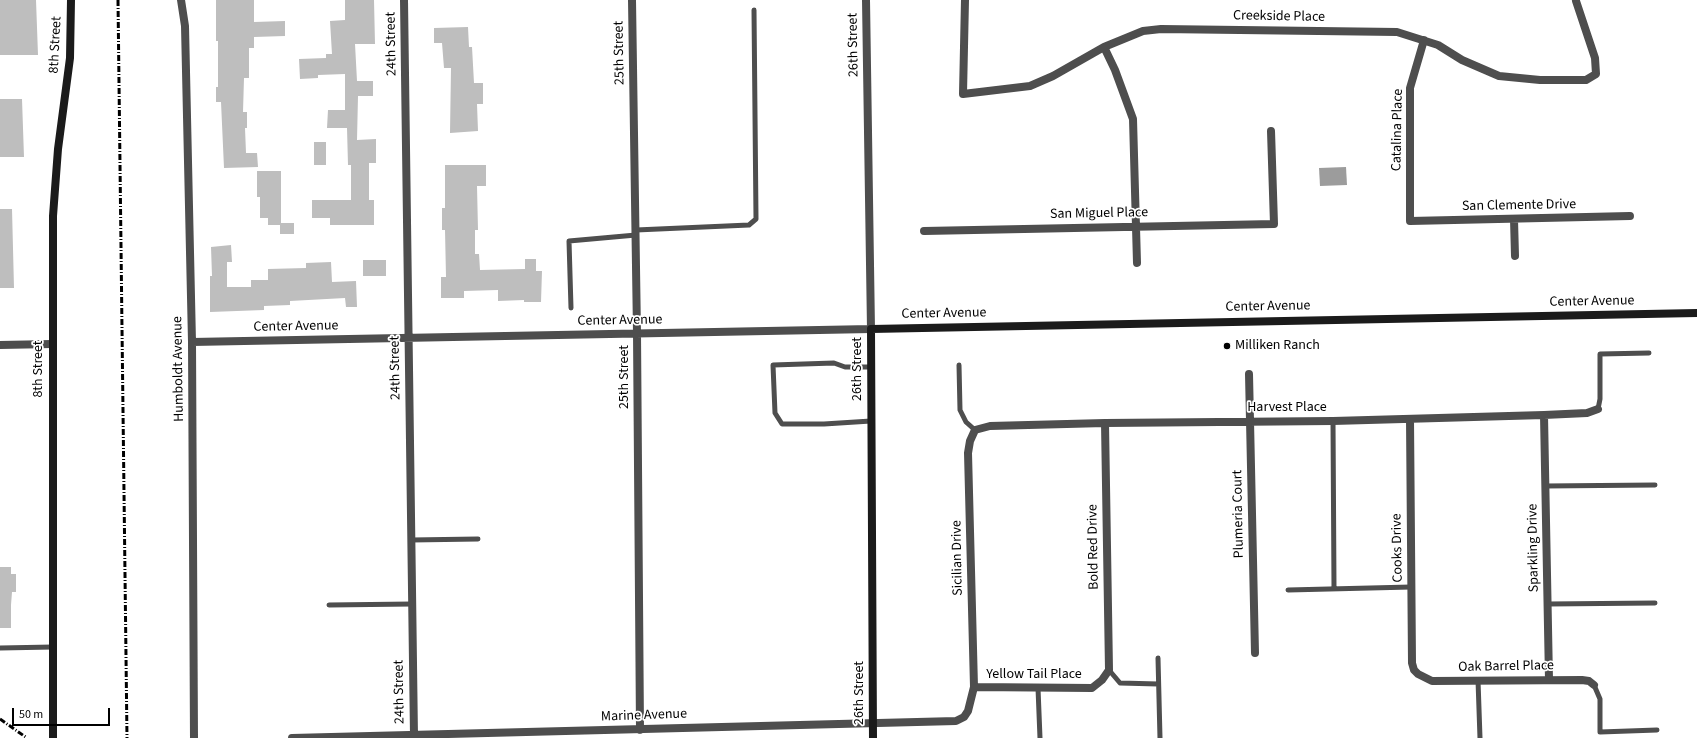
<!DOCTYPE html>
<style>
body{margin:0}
#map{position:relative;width:1697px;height:738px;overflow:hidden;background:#fff;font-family:"Source Sans 3",sans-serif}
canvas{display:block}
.scale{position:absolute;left:12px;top:708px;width:98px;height:18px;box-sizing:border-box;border:2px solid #000;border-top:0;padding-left:5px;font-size:12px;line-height:14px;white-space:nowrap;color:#000;-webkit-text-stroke:3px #fff;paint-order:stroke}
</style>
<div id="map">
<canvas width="1697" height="738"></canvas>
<div class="scale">50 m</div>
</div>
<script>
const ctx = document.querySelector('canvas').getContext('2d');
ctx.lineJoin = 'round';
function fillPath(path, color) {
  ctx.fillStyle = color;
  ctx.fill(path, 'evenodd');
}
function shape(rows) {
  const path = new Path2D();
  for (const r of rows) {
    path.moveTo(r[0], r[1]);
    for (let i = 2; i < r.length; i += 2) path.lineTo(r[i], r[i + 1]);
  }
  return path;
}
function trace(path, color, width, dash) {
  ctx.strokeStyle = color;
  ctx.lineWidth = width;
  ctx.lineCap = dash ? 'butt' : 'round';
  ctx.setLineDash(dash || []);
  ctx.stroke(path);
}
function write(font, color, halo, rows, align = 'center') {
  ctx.font = font + ' "Source Sans 3",sans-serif';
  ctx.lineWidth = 3.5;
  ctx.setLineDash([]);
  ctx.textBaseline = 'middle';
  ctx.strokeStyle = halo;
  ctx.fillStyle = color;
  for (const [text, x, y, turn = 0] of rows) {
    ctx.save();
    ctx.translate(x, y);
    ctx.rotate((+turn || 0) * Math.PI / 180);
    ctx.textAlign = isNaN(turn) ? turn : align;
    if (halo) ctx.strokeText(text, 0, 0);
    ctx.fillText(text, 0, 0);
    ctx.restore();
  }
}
const water = shape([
 [1346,167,1347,185,1320,186,1319,168]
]);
const building = shape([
 [0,0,36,0,38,55,0,55],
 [216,0,254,0,254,22,285,21,285,36,254,37,254,48,249,48,249,78,244,78,243,112,247,112,247,128,245,128,246,153,257,153,258,167,224,168,221,102,216,102,216,87,218,87,218,41,216,41],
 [345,0,374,0,375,44,355,44,357,81,373,81,373,96,358,96,357,140,376,139,376,163,369,163,369,200,374,200,374,225,330,225,330,218,312,218,312,200,351,200,351,165,348,165,347,128,327,128,328,110,345,110,345,74,318,75,318,78,300,79,299,59,326,58,326,54,332,54,330,21,345,20],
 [468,27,469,47,472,47,474,83,483,83,483,104,477,104,478,131,450,133,451,68,444,68,442,43,434,43,434,28],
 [0,99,22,99,24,157,0,157],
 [314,142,326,142,326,165,314,165],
 [445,165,486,165,486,186,477,186,478,230,475,230,475,254,479,254,480,270,525,269,525,259,536,259,536,271,542,271,541,302,524,302,524,300,498,301,498,290,464,291,464,298,441,298,441,277,446,277,445,230,442,230,442,208,445,208],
 [257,171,281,171,281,223,294,223,294,234,280,234,280,225,268,225,268,218,260,218,260,197,257,197],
 [0,209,12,209,14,288,0,288],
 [231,245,232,262,227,262,227,287,251,287,251,280,268,280,268,269,306,268,306,263,331,262,332,282,356,281,357,307,346,307,345,298,290,301,290,305,264,306,264,310,210,312,210,276,212,276,211,247],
 [363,260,386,260,386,276,363,276],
 [0,567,11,567,11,574,16,574,16,592,12,592,11,605,11,628,0,628]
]);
const lane = shape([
 [636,230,749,225,756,219,754,10],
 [571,308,569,241,636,235],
 [959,365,960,410,966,422,975,430],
 [871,367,845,367,834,363,773,365,775,413,782,424,824,424,871,421],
 [1598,409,1600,399,1600,354,1649,353],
 [1333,421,1334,588],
 [1545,486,1655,485],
 [411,540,478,539],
 [1288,590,1411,587],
 [1548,604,1655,603],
 [329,605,412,604],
 [0,648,53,647],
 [1158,658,1160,738],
 [1109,670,1120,683,1158,684],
 [1478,680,1480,738],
 [1594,685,1600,699,1600,732,1657,730],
 [1038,688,1040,738]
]);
const street = shape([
 [181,0,185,26,192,342,194,738],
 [404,0,414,736],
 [632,0,637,333,640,730],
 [965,0,963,94,1030,86,1053,76,1104,47,1143,31,1161,29,1397,32,1438,45,1462,60,1499,76,1540,80,1586,80,1596,74,1595,58,1576,1],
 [1424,40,1410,88,1410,221,1630,216],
 [1104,47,1115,70,1133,119,1137,263],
 [1514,219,1515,256],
 [924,231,1274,224,1271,131],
 [192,342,871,329,866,0],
 [0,345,52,344],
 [1249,374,1255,653],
 [1544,415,1549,680],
 [1410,419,1412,663,1414,670,1418,674,1432,681,1582,680,1589,681,1594,685],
 [974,687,1092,688,1102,680,1109,670,1105,423],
 [292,738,956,721,964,717,968,711,974,687,968,453,970,441,975,430,990,426,1105,423,1333,421,1544,415,1587,413,1598,409]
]);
const secondary = shape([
 [53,738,53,216,58,149,70,58,71,0],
 [873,738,871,329,1697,313]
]);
const rail = shape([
 [118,0,127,738],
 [0,719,27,738]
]);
const markers = [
 [1227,346,4,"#000"]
];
const streetNames = [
 ["Creekside Place",1279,17,1],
 ["24th Street",392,44,-91],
 ["8th Street",56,45,-87],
 ["26th Street",854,45,-91],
 ["25th Street",620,53,-91],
 ["Catalina Place",1398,130,-89],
 ["San Clemente Drive",1519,206,-1],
 ["San Miguel Place",1099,214,-1],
 ["Center Avenue",1592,302,-1],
 ["Center Avenue",1268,307,-1],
 ["Center Avenue",944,314,-1],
 ["Center Avenue",620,321,-1],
 ["Center Avenue",296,327,-1],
 ["24th Street",396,368,-91],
 ["8th Street",39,369,-90],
 ["Humboldt Avenue",179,369,-91],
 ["26th Street",858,369,-90],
 ["25th Street",625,377,-90],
 ["Harvest Place",1287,408],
 ["Plumeria Court",1239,514,-91],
 ["Bold Red Drive",1094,547,-91],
 ["Cooks Drive",1398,548,-91],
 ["Sparkling Drive",1534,548,-91],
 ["Sicilian Drive",958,558,-91],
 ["Oak Barrel Place",1506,667,-1],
 ["Yellow Tail Place",1034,675],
 ["24th Street",400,692,-91],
 ["26th Street",860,693,-90],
 ["Marine Avenue",644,716,-2]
];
const poiNames = [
 ["Milliken Ranch",1235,346]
];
fillPath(water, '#9c9c9c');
fillPath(building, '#bebebe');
trace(lane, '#4e4e4e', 5);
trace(street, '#4e4e4e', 8);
trace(secondary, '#1b1b1b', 8);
trace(rail, '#000', 3, [6, 2, 1, 2]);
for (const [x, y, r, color] of markers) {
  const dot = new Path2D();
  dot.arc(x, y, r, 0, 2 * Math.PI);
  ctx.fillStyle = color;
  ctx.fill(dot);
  trace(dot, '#fff', 1.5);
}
write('14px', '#000', '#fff', streetNames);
write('14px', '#000', '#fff', poiNames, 'left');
</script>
